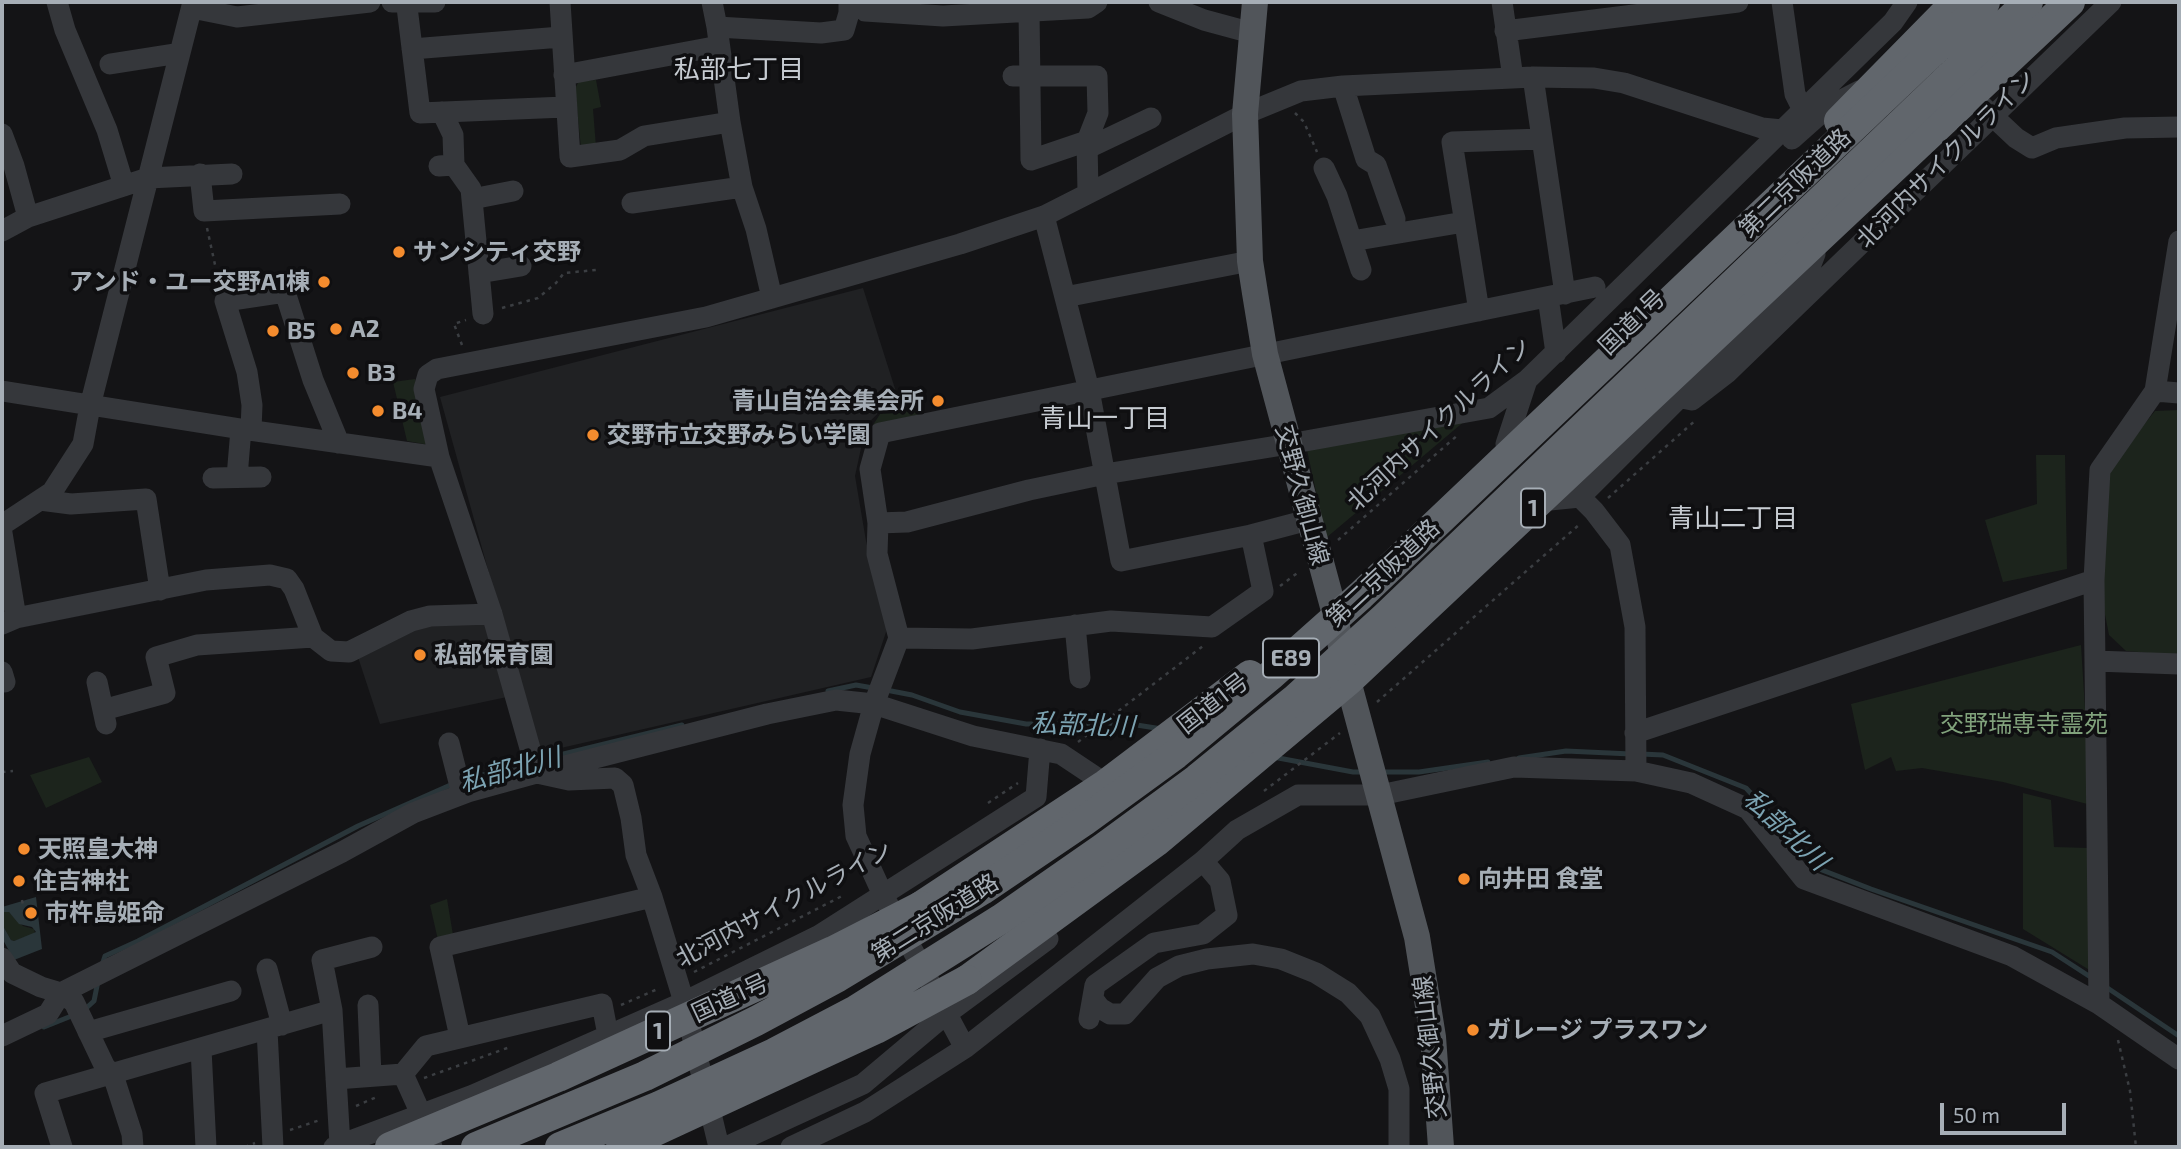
<!DOCTYPE html>
<html>
<head>
<meta charset="utf-8">
<style>
  body { margin:0 }
  #map { position:relative; width:2181px; height:1149px; overflow:hidden; background:#141416; font-family:"Exo 2",sans-serif }
  canvas { display:block }
  .frame { position:absolute; inset:0; border:4px solid #a6aeb6; pointer-events:none }
  .scale { position:absolute; left:1940px; top:1103px; width:126px; height:32px; box-sizing:border-box; border:4px solid #a6aeb6; border-top:0; padding-left:9px; font-size:21px; line-height:24px; white-space:nowrap; color:#a6aeb6; -webkit-text-stroke:5px #0f0f11; paint-order:stroke }
</style>
</head>
<body>
<div id="map">
<canvas width="2181" height="1149"></canvas>
<div class="frame"></div>
<div class="scale">50 m</div>
</div>
<script>
const ctx = document.querySelector('canvas').getContext('2d');
ctx.lineJoin = 'round';
function paint(path, color) {
  ctx.fillStyle = color;
  ctx.fill(path, 'evenodd');
}
function poly(rows) {
  const path = new Path2D();
  for (const r of rows) {
    path.moveTo(r[0], r[1]);
    for (let i = 2; i < r.length; i += 2) path.lineTo(r[i], r[i + 1]);
  }
  return path;
}
function stroke(path, color, width, dash) {
  ctx.strokeStyle = color;
  ctx.lineWidth = width;
  ctx.lineCap = dash ? 'butt' : 'round';
  ctx.setLineDash(dash || []);
  ctx.stroke(path);
}
function drawText(font, color, halo, rows, align = 'center') {
  ctx.font = font + ' "Exo 2","Noto Sans JP",sans-serif';
  ctx.lineWidth = 7;
  ctx.setLineDash([]);
  ctx.textBaseline = 'middle';
  ctx.strokeStyle = halo;
  ctx.fillStyle = color;
  for (const [text, x, y, turn = 0] of rows) {
    ctx.save();
    ctx.translate(x, y);
    ctx.rotate((+turn || 0) * Math.PI / 180);
    ctx.textAlign = isNaN(turn) ? turn : align;
    if (halo) ctx.strokeText(text, 0, 0);
    ctx.fillText(text, 0, 0);
    ctx.restore();
  }
}
paint(poly([
  [863,288,897,395,866,425,855,476,866,541,887,629,871,677,539,753,440,397],
  [486,618,507,697,380,724,357,654,408,626]
]), '#202123');
paint(poly([
  [596,80,601,107,593,109,596,147,581,148,575,89,579,81],
  [415,379,430,445,407,441,393,382],
  [917,391,922,414,873,425,882,411],
  [2179,410,2179,660,2162,654,2126,651,2109,635,2102,599,2108,469,2155,411],
  [1466,420,1326,538,1307,450],
  [2036,455,2065,455,2067,569,2003,582,1985,520,2037,504],
  [2081,645,2091,805,2003,782,1922,768,1896,771,1891,757,1865,770,1851,704],
  [89,757,102,782,46,808,30,775],
  [2023,793,2051,800,2054,847,2089,848,2091,971,2023,929],
  [447,899,453,935,438,940,430,905],
  [4,911,9,912,23,926,34,929,35,934,14,941,11,940,2,924,2,913]
]), '#1c241c');
paint(poly([
  [36,897,42,949,14,960,2,938,2,924,11,940,14,941,36,932,32,927,19,924,9,912,2,912,2,907]
]), '#2a363a');
stroke(poly([
  [886,690,912,695,960,712,1026,724,1124,723,1162,729],
  [828,691,856,685,873,688],
  [1641,754,1663,755,1746,788,1822,870,1871,889,2052,952,2092,978],
  [1273,757,1353,772,1363,772],
  [1519,758,1566,751,1631,754],
  [539,760,682,725],
  [1380,772,1419,772,1488,762],
  [464,780,529,763],
  [102,965,105,956,138,941,358,826,455,783],
  [2103,985,2179,1036],
  [83,1011,94,1001,98,981],
  [44,1027,74,1015]
]), '#2a363a', 5);
stroke(poly([
  [1295,113,1304,122,1317,152],
  [207,228,219,283],
  [502,308,538,298,556,283,564,273,596,270],
  [462,345,454,324,466,320],
  [1608,498,1697,419],
  [1338,540,1459,434],
  [1280,586,1300,571],
  [1377,702,1580,524],
  [1078,742,1203,646],
  [2,772,13,771],
  [1264,791,1340,733],
  [988,803,1018,783],
  [22,900,23,905],
  [694,972,844,895],
  [621,1005,660,988],
  [2118,1040,2130,1091,2136,1147],
  [424,1078,510,1047],
  [356,1106,379,1096],
  [290,1130,320,1120],
  [245,1147,255,1143]
]), '#3b3e42', 2.5, [3.5, 5]);
stroke(poly([
  [57,2,65,30,107,130,124,186],
  [392,2,435,2],
  [560,2,570,157,620,150,644,136,730,122],
  [712,2,717,27,821,33,844,30,849,13,849,2],
  [1159,2,1204,20,1252,33],
  [1502,2,1513,78],
  [1782,2,1795,94,1803,110],
  [407,7,420,113,565,107],
  [192,8,237,17,370,2],
  [865,11,943,16,1088,8,1097,2],
  [1029,11,1031,160,1087,141],
  [717,27,730,122,742,187,756,229,772,298],
  [1505,31,1738,2],
  [412,49,561,37],
  [110,64,180,53],
  [564,75,719,46],
  [1013,76,1097,76,1098,113,1087,141,1088,193],
  [1533,77,1565,294],
  [1343,86,1366,159,1376,165,1395,219],
  [1983,107,2016,138,2032,148,2056,138,2125,128,2179,127],
  [2,134,14,166,28,217,148,178,232,174],
  [1792,139,1828,107,1859,91],
  [1088,148,1151,118],
  [454,165,471,189,483,314],
  [439,166,454,165,453,135,442,112],
  [1324,168,1337,196,1361,270],
  [200,174,204,211,340,204],
  [472,199,513,191],
  [632,203,742,187],
  [2,231,28,217],
  [1352,241,1464,222],
  [479,273,521,266],
  [1065,297,1250,261],
  [1548,297,1556,353],
  [1479,311,1452,142,1542,139],
  [2,391,241,429,439,457,424,389,428,375,437,369,706,317,960,244,1044,216,1245,114,1301,91,1343,86,1533,77,1594,78,1624,83,1762,128,1782,130],
  [2155,391,2179,393],
  [1677,397,1692,400,1727,373,2111,2],
  [251,430,252,405,247,372,225,301,285,292,313,380,339,443],
  [1506,444,1527,380,1893,22,1907,2],
  [439,457,492,614,537,773,569,780,615,778,623,785,631,818,636,855,652,897,684,1002,719,1147],
  [237,477,241,429],
  [213,478,261,477],
  [1580,497,1594,511,1620,545,1635,627,1636,771],
  [40,500,71,504,146,499,160,590],
  [1540,501,1580,497,1810,267,1815,254],
  [878,523,907,522,1029,490,1105,474,1289,444,1489,408,1527,380],
  [2,525,52,492,83,444,90,406,193,2],
  [2,533,16,618],
  [1251,535,1308,520],
  [2094,580,2100,470,2155,391,2179,241],
  [2,624,16,618,206,580,270,575,287,579,294,589,313,637,331,651,349,652,411,621,430,616,492,614],
  [1075,625,1080,678],
  [899,638,972,639,1111,621,1212,627,1263,591,1251,535,1121,561,1089,390,1044,216],
  [2095,661,2179,664],
  [2,672,5,682],
  [97,682,106,724],
  [103,710,165,693,156,657,197,645,313,637],
  [1635,733,2094,580,2099,1004],
  [449,743,462,794],
  [1106,784,1061,754,973,736,874,704,899,638,877,554,878,523,870,469,880,433,1595,287],
  [2,958,12,973,41,987,61,993,74,1002,105,1067,113,1075,132,1134,133,1147],
  [267,969,282,1025],
  [1093,999,1100,1008,1110,1014,1125,1014,1157,978,1179,966,1207,959,1253,954,1281,959,1316,973,1348,993,1370,1016,1390,1059,1399,1089,1399,1147],
  [368,1005,371,1076],
  [332,1010,322,960,372,947],
  [1089,1019,1095,985,1154,943,1203,934,1227,915,1220,881,1203,861],
  [267,1030,273,1147],
  [88,1032,231,991],
  [2,1036,48,1014,61,993,342,852,413,813,468,792,537,773,767,714,836,700,874,704,860,754,853,805,856,836,883,895,965,1048],
  [460,1037,440,947,652,897],
  [201,1049,206,1147],
  [403,1074,421,1114,432,1147],
  [336,1079,403,1074,426,1046,602,1004,608,1035],
  [62,1147,45,1093,332,1010,340,1145],
  [334,1147,473,1095,684,1002,818,936,1036,797,1040,749],
  [726,1147,863,1084,945,1015,1048,939],
  [791,1147,865,1112,965,1048,1203,861,1237,830,1298,795,1380,795,1514,767,1636,771,1691,783,1748,809,1804,879,2012,956,2099,1004,2179,1059]
]), '#35373b', 21);
stroke(poly([
  [1255,2,1245,114,1250,261,1255,293,1265,354,1333,607,1348,681,1417,937,1433,1037,1441,1147]
]), '#51555a', 26);
stroke(poly([
  [1839,121,1956,2],
  [921,906,1106,784,1250,675],
  [967,980,1156,842,1348,681,2070,2]
]), '#61666c', 30);
stroke(poly([
  [390,1147,558,1077,833,951,921,906],
  [476,1147,645,1076,756,1021,838,977,982,890,1084,821,1176,754,1270,676,1361,595,1985,2],
  [560,1147,659,1106,774,1053,856,1010,1001,919,1103,848,1197,779,1294,700,1385,617,2028,2],
  [621,1147,876,1029,967,980]
]), '#61666c', 30);
for (const [x, y, r, color] of [
  [399,252,7,"#f48c2e"],
  [324,282,7,"#f48c2e"],
  [336,329,7,"#f48c2e"],
  [273,331,7,"#f48c2e"],
  [353,373,7,"#f48c2e"],
  [938,401,7,"#f48c2e"],
  [378,411,7,"#f48c2e"],
  [593,435,7,"#f48c2e"],
  [420,655,7,"#f48c2e"],
  [24,849,7,"#f48c2e"],
  [1464,879,7,"#f48c2e"],
  [19,881,7,"#f48c2e"],
  [31,913,7,"#f48c2e"],
  [1473,1030,7,"#f48c2e"]
]) {
  const dot = new Path2D();
  dot.arc(x, y, r, 0, 2 * Math.PI);
  ctx.fillStyle = color;
  ctx.fill(dot);
  stroke(dot, '#0f0f11', 2.5);
}
for (const [x, y, w] of [
  [1533,508,24],
  [1291,658,56],
  [658,1031,24]
]) {
  const box = new Path2D();
  box.roundRect(x - w / 2, y - 19.5, w, 39, 5);
  ctx.fillStyle = '#0f0f11';
  ctx.fill(box);
  stroke(box, '#a6aeb6', 2);
}
drawText('bold 23px', '#a6aeb6', null, [
  ["1",1533,508],
  ["E89",1291,658],
  ["1",658,1031]
]);
drawText('24px', '#a6aeb6', '#0f0f11', [
  ["北河内サイクルライン",1946,159,-45],
  ["第二京阪道路",1795,183,-44],
  ["国道1号",1632,322,-44],
  ["北河内サイクルライン",1439,424,-43],
  ["交野久御山線",1302,495,75],
  ["第二京阪道路",1383,573,-43],
  ["国道1号",1213,703,-38],
  ["北河内サイクルライン",784,904,-28],
  ["第二京阪道路",935,918,-32],
  ["国道1号",730,998,-25],
  ["交野久御山線",1430,1047,-96]
]);
drawText('bold 24px', '#a6aeb6', '#0f0f11', [
  ["サンシティ交野",413,252],
  ["アンド・ユー交野A1棟",310,282,"right"],
  ["A2",350,329],
  ["B5",287,331],
  ["B3",367,373],
  ["青山自治会集会所",924,401,"right"],
  ["B4",392,411],
  ["交野市立交野みらい学園",607,435],
  ["私部保育園",434,655],
  ["天照皇大神",38,849],
  ["向井田 食堂",1478,879],
  ["住吉神社",33,881],
  ["市杵島姫命",45,913],
  ["ガレージ プラスワン",1487,1030]
], 'left');
drawText('24px', '#81a27c', '#0f0f11', [
  ["交野瑞専寺霊苑",2024,724]
]);
drawText('26px', '#c7ccd2', '#0f0f11', [
  ["私部七丁目",739,69],
  ["青山一丁目",1105,418],
  ["青山二丁目",1733,518]
]);
drawText('italic 26px', '#7ca3b2', '#0f0f11', [
  ["私部北川",1083,725,2],
  ["私部北川",510,770,-15],
  ["私部北川",1786,830,43]
]);
</script>
</body>
</html>
